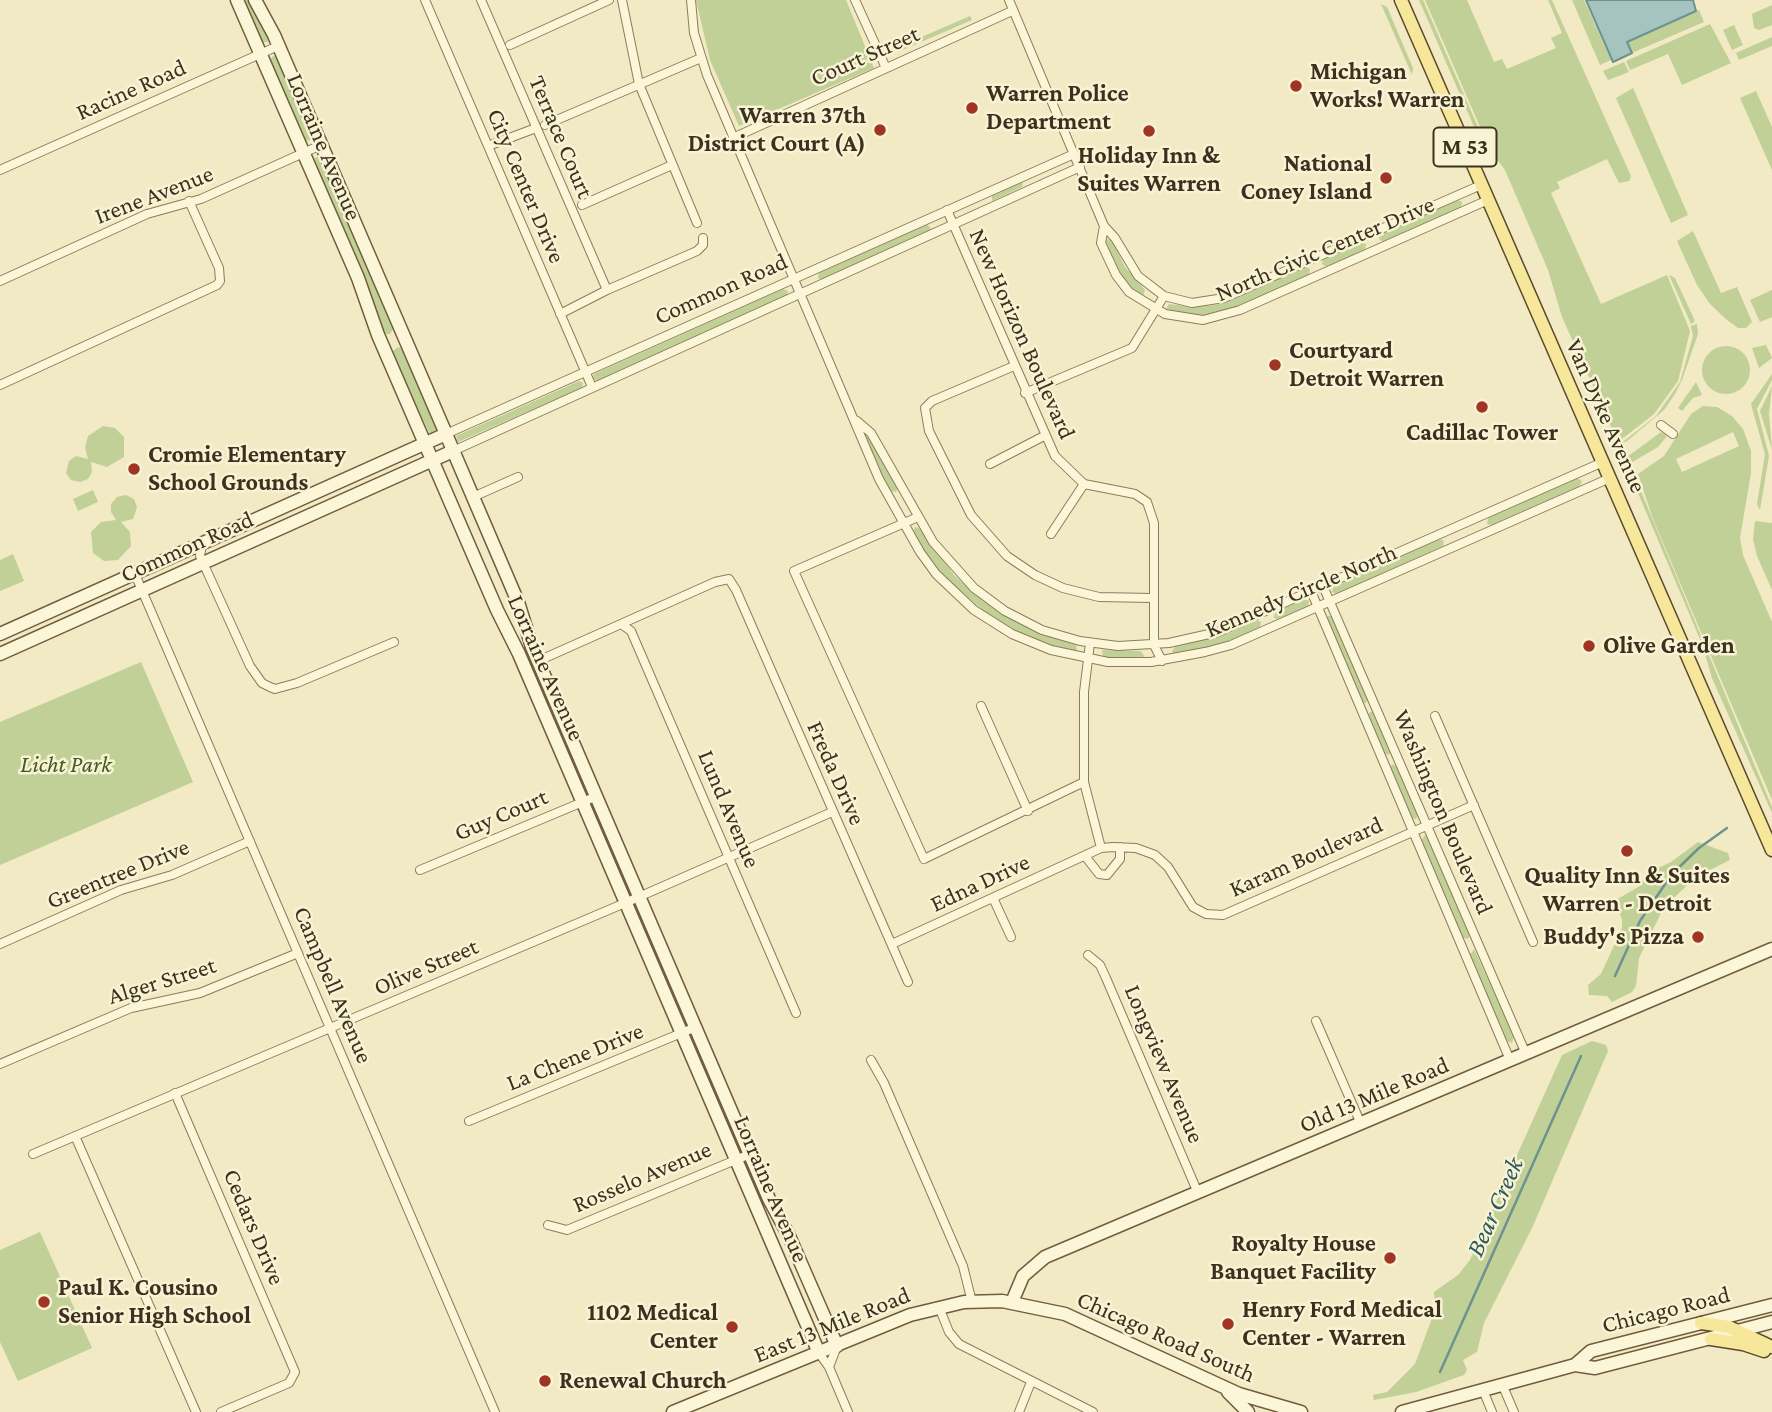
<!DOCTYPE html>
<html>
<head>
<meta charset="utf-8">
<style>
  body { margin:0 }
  canvas { display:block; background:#f1eac4 }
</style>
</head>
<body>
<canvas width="1772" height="1412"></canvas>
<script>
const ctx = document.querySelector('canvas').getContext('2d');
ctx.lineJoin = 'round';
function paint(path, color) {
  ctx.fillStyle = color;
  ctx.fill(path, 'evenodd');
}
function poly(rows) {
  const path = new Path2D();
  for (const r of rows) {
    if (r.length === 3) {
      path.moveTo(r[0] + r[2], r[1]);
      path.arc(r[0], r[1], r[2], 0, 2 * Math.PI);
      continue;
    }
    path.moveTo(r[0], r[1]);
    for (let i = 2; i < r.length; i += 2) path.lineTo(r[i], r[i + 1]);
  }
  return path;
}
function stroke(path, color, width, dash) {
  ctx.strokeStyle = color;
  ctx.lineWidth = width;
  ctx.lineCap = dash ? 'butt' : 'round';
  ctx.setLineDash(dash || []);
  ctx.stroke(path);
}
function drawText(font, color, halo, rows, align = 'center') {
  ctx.font = font + ' "Crimson Pro",serif';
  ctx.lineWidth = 5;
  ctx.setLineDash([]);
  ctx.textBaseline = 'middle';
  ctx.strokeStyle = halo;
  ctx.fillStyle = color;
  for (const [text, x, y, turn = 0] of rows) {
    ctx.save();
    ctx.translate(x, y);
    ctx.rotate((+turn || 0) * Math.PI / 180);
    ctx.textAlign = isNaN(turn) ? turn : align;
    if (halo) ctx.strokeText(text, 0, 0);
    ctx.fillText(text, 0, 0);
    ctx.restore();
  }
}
paint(poly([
  [242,0,251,0,269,36,268,42,262,42],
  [696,0,846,0,874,68,739,126,710,60],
  [1419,0,1423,0,1481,134,1478,136],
  [1425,0,1467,0,1494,62,1502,59,1507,69,1556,48,1551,38,1562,33,1548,0,1552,0,1631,176,1629,181,1619,183,1607,159,1557,182,1560,188,1551,193,1601,304,1667,275,1690,331,1678,381,1654,414,1618,442,1562,317,1548,270,1505,170,1490,150],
  [1572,0,1584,0,1611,60,1600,65],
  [1381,4,1387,7,1413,68,1412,75],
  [1772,5,1772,25,1759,30,1754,28,1752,14],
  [1699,10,1704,22,1632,53,1627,42],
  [970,16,972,20,898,52,896,48],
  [1710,24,1731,63,1682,85,1668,54,1630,70,1626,61],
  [1734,25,1743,45,1732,50,1723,30],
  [1772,37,1772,46,1739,60,1736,53],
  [273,56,278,57,311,140,304,141,269,61],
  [1624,62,1629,72,1608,80,1603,71],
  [1633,88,1688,215,1671,223,1616,98],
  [1756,91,1772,127,1772,170,1740,98],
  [317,157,321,157,394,328,390,334,383,334,313,159],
  [1020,182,1023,183,1022,187,992,201,992,195],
  [1458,200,1462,202,1461,208,1383,242,1379,239,1380,234],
  [927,224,932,230,822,280,818,278,819,273],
  [1693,231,1721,293,1737,287,1752,322,1746,328,1738,328,1727,320,1710,304,1697,285,1677,241],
  [1107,239,1112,241,1125,267,1145,290,1143,296,1135,293,1122,278,1105,243],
  [1362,242,1366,244,1365,250,1327,267,1322,264,1323,259],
  [1306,267,1310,269,1309,275,1233,308,1200,316,1166,309,1169,304,1195,307,1216,305],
  [1669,275,1675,278,1695,321,1691,324],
  [783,289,788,291,787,296,598,381,593,379,594,374],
  [1772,290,1772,317,1760,322,1750,300],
  [1697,324,1698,334,1682,380,1675,394,1664,410,1627,441,1619,445,1656,416,1680,382,1693,336,1691,326],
  [1766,345,1772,358,1759,368,1752,348],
  [1726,370,24],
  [398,347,404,349,439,430,436,432,430,434,395,363,392,352],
  [1772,374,1772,380,1757,409,1769,456,1760,510,1757,504,1765,454,1751,404],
  [579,381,583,383,582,388,458,442,456,436],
  [1696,382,1702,395,1693,398,1682,411,1678,408],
  [1772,386,1769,414,1772,450,1760,411],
  [1703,406,1717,407,1732,416,1743,429,1751,451,1751,473,1740,538,1743,555,1772,622,1772,800,1653,519,1638,474,1664,456,1691,414],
  [1733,432,1739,446,1682,472,1676,459],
  [103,426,115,428,124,437,124,457,107,467,91,462,92,472,88,479,80,482,71,480,66,473,69,461,76,456,88,459,85,448,88,436],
  [1661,432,1667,436,1658,447,1629,464,1627,457],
  [868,436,898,488,896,492,891,491,882,475,865,437],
  [1635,477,1772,807,1772,813,1712,678,1702,644,1635,486],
  [1577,478,1582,481,1580,486,1491,525,1487,524,1488,518],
  [93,490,98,502,78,511,73,499],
  [126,495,134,499,137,507,133,519,121,522,130,532,131,546,118,560,104,561,93,553,91,532,101,522,116,520,111,512,111,504,117,497],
  [1755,521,1772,523,1772,590,1757,556,1753,539],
  [915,527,919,528,955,576,982,600,1022,625,1076,645,1077,651,1049,645,1020,633,985,612,943,575,919,543,913,532],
  [1440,539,1444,541,1443,546,1336,594,1332,592,1333,586],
  [13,554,24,581,0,591,0,560],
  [1305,599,1309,601,1308,606,1278,619,1274,618,1275,612],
  [1328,616,1332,616,1368,699,1366,703,1362,703,1326,619],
  [1257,620,1261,622,1260,627,1234,639,1201,649,1174,654,1172,651,1175,647,1220,635],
  [1102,650,1141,651,1144,656,1142,658,1103,657],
  [141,662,193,782,0,865,0,722],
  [1370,712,1374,712,1391,752,1388,755,1383,753,1368,715],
  [1392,764,1397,766,1418,815,1416,819,1411,818,1390,768],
  [1425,835,1429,838,1470,935,1468,939,1463,938,1421,841],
  [1698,842,1728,853,1730,860,1696,877,1664,907,1639,958,1636,986,1632,992,1612,1002,1607,996,1589,995,1588,985,1601,974,1622,928,1622,919,1614,901,1640,886,1648,873,1671,862],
  [1474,949,1514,1036,1512,1043,1507,1041,1470,955],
  [1592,1041,1606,1045,1608,1051,1533,1226,1484,1323,1477,1352,1463,1360,1467,1370,1464,1375,1416,1392,1374,1400,1373,1395,1387,1392,1415,1364,1435,1310,1434,1292,1458,1275,1470,1260,1562,1055],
  [40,1232,92,1348,18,1381,0,1342,0,1250]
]), '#c1d097');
const water = poly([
  [1586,0,1693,0,1696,11,1627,42,1632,53,1613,62,1586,0]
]);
paint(water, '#a6c4bf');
stroke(water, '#6c938f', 2);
stroke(poly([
  [1615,976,1640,921,1672,874,1699,848,1727,828],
  [1440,1372,1581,1056]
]), '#6c938f', 2.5);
const street = poly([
  [425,0,592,387],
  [481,0,607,290],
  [622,0,639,84,697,223],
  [691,0,694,33,707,75,879,479,920,552,936,574,974,610,1012,634,1051,650,1108,662,1151,662,1205,652,1231,645,1610,478],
  [855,0,886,68],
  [1009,0,1104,226,1115,238,1138,276,1164,296,1192,303,1224,298,1481,185],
  [510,45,609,0],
  [545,125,701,58],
  [735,137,1012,11],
  [488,146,536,128],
  [0,170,278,46],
  [582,205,672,165],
  [947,210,1055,456,1084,484,1135,494,1147,502,1154,523,1154,645,1162,661],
  [1104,226,1101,243,1116,275,1129,292,1165,314,1203,320,1240,310,1488,200],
  [0,281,147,214,201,199,321,145],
  [560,314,607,290,697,251,703,245,703,238],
  [1014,366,932,401,925,408,929,431,971,515,1007,556,1035,575,1063,588,1099,597,1152,598],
  [0,385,217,285,220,281,219,268,189,201],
  [1025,393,1132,348,1164,296],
  [857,421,871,433,933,542,974,588,1005,611,1042,630,1080,641,1118,646,1169,643,1218,632,1603,462],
  [1661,425,1673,434],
  [446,434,1074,154],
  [453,451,1080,167],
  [990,464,1044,436],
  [473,497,518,477],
  [918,517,794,571,924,859,1084,782],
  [1051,534,1084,484],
  [202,544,200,556,250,666,262,683,270,687,275,689,297,683,394,642],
  [135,574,495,1412],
  [1323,586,1526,1054],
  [1311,591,1510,1060],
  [621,624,631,631,796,1013],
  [1090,643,1084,692,1084,782,1101,848],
  [538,661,715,582,729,579,736,590,908,982],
  [981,706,1028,811],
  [1435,716,1533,942],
  [1085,856,1099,874,1107,875,1120,859,1120,847],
  [420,870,597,796],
  [993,898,1011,937],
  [0,944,121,890,172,875,250,841],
  [892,944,1101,848,1113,847,1136,848,1155,855,1168,867,1193,907,1206,914,1223,915,1474,805],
  [1088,955,1100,965,1106,978,1198,1193],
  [1316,1021,1361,1124],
  [871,1060,884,1083,963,1266,972,1302],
  [0,1064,131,1008,200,993,298,953],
  [175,1093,295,1372,289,1383,221,1412],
  [469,1121,696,1027],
  [75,1136,196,1412],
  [33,1154,625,903,832,812],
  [548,1225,567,1230,750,1154],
  [939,1307,949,1332,959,1344,1093,1412],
  [819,1353,829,1367,848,1412],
  [829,1367,837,1346],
  [1502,1384,1514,1412],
  [1483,1390,1492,1412],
  [1019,1412,1031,1382]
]);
const secondary = poly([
  [237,0,358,278,378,335,423,439,497,610,519,654,819,1353],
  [255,0,274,35,446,434,518,602,532,647,769,1199,789,1236,837,1346],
  [0,634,446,434],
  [0,654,453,451],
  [1012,1302,1023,1276,1045,1257,1772,949],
  [1575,1365,1591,1351,1772,1305],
  [1228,1392,1248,1412],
  [673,1412,910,1315,964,1302,1002,1301,1065,1314,1239,1394,1301,1412],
  [1402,1412,1575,1365,1595,1368,1772,1322]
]);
const primary = poly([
  [1401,0,1772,850],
  [1701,1323,1729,1327,1772,1347],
  [1711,1339,1743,1344,1764,1351]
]);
stroke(street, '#8d7c59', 10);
stroke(secondary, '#6f5d3c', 15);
stroke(primary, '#5b492d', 15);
stroke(street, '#fbf6d8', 8);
stroke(secondary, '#fbf6d8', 12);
stroke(primary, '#f6e79a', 12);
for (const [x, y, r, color] of [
  [1296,86,7,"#a13524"],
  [972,108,7,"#a13524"],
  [880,130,7,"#a13524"],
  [1149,131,7,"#a13524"],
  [1386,178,7,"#a13524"],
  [1275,365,7,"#a13524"],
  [1482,407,7,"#a13524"],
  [134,469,7,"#a13524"],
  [1589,646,7,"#a13524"],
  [1627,851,7,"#a13524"],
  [1698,937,7,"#a13524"],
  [1390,1258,7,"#a13524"],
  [44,1302,7,"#a13524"],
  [1228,1324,7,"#a13524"],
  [732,1327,7,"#a13524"],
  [545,1381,7,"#a13524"]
]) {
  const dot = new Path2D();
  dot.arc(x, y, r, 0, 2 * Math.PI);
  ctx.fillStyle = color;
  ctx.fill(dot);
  stroke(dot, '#f8f3d4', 2.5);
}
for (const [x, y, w] of [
  [1465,147,63]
]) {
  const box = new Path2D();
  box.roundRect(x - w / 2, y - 19.5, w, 39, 5);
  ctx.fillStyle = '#f8f3d4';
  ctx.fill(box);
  stroke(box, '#3c311e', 2);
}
drawText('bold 23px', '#3c311e', null, [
  ["M 53",1465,147]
]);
drawText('24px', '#3c311e', '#f8f3d4', [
  ["Court Street",865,56,-24],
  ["Racine Road",131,90,-24],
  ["Terrace Court",561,137,67],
  ["Lorraine Avenue",324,147,67],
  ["City Center Drive",526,186,67],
  ["Irene Avenue",154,195,-21],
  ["North Civic Center Drive",1325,249,-23],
  ["Common Road",721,289,-24],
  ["New Horizon Boulevard",1022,334,66],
  ["Van Dyke Avenue",1606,416,66],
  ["Common Road",187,547,-24],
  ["Kennedy Circle North",1301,591,-23],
  ["Lorraine Avenue",546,668,66],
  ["Freda Drive",836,773,66],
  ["Lund Avenue",729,809,67],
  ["Washington Boulevard",1443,812,67],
  ["Guy Court",501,815,-23],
  ["Karam Boulevard",1306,857,-24],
  ["Greentree Drive",118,874,-22],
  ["Edna Drive",980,883,-25],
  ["Olive Street",426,967,-23],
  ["Alger Street",162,981,-17],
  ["Campbell Avenue",333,985,67],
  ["La Chene Drive",575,1057,-22],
  ["Longview Avenue",1164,1064,67],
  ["Old 13 Mile Road",1374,1095,-23],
  ["Rosselo Avenue",642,1177,-23],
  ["Lorraine Avenue",771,1189,67],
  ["Cedars Drive",254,1227,67],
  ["Chicago Road",1666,1310,-14],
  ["East 13 Mile Road",832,1325,-22],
  ["Chicago Road South",1166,1337,24]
]);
drawText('bold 24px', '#3c311e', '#f8f3d4', [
  ["Michigan",1310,72],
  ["Works! Warren",1310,100],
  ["Warren Police",986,94],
  ["Department",986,122],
  ["Warren 37th",866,116,"right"],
  ["District Court (A)",866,144,"right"],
  ["Holiday Inn &",1149,156,"center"],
  ["Suites Warren",1149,184,"center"],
  ["National",1372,164,"right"],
  ["Coney Island",1372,192,"right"],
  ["Courtyard",1289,351],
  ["Detroit Warren",1289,379],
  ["Cadillac Tower",1482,433,"center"],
  ["Cromie Elementary",148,455],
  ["School Grounds",148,483],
  ["Olive Garden",1603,646],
  ["Quality Inn & Suites",1627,876,"center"],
  ["Warren - Detroit",1627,904,"center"],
  ["Buddy's Pizza",1684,937,"right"],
  ["Royalty House",1376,1244,"right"],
  ["Banquet Facility",1376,1272,"right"],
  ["Paul K. Cousino",58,1288],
  ["Senior High School",58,1316],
  ["Henry Ford Medical",1242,1310],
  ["Center - Warren",1242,1338],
  ["1102 Medical",718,1313,"right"],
  ["Center",718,1341,"right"],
  ["Renewal Church",559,1381]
], 'left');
drawText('italic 24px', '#445a23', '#f8f3d4', [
  ["Licht Park",66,765]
]);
drawText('italic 26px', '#2c595d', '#f8f3d4', [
  ["Bear Creek",1495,1207,-66]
]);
</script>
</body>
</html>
